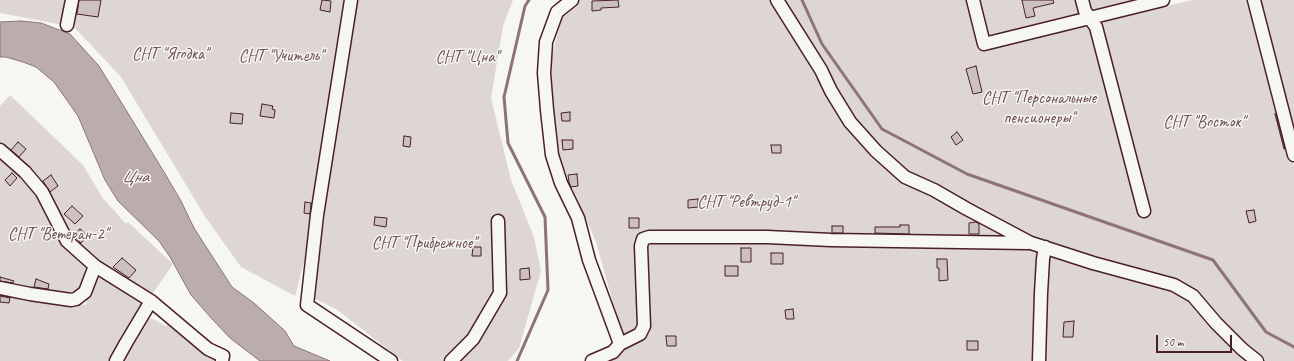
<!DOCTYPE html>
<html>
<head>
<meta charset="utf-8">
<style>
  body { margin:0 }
  #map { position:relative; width:1294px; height:361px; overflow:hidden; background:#f6f6f2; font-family:Caveat,sans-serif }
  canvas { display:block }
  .scale { position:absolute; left:1156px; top:335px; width:76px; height:18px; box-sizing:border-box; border:2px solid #4a1f2b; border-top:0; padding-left:5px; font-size:12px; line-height:14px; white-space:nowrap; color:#4a1f2b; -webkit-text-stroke:3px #f6f6f2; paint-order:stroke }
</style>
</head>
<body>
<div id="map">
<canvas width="1294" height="361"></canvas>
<div class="scale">50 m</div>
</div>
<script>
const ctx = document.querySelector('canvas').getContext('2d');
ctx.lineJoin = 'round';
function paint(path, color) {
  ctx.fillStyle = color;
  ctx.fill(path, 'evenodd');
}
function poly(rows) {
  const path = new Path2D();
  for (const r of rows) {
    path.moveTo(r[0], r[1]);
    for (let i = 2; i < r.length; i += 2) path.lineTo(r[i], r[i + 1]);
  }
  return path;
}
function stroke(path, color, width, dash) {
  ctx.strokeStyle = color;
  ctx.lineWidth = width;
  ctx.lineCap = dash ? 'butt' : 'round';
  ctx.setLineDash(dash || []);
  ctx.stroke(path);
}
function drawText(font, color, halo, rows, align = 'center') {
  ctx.font = font + ' Caveat,sans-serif';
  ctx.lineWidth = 3;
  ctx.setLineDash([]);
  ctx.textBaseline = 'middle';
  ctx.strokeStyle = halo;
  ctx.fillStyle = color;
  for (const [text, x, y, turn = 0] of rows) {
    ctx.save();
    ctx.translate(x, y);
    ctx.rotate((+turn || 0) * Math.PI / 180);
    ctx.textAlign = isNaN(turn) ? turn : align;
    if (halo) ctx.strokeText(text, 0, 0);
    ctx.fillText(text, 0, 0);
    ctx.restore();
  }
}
paint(poly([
  [0,0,346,0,305,258,295,296,241,267,204,215,121,77,74,27,0,13],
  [357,0,513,0,503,26,491,98,511,180,534,237,541,271,519,348,508,361,403,361,336,309,309,296],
  [567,0,1146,0,1086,20,1094,28,1142,214,1148,216,1099,22,1192,0,1251,0,1294,167,1294,361,590,361,623,339,596,242,557,152,550,107,550,62],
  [1258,0,1294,0,1294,144],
  [10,95,83,165,102,197,126,224,128,222,173,264,137,316,153,319,166,326,170,323,231,361,0,361,0,292,86,305,87,301,0,285,0,106]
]), '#ddd6d5');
const water = poly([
  [21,21,41,23,70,34,99,66,164,172,181,201,194,228,232,287,254,303,285,331,294,346,330,361,260,361,230,338,212,319,191,295,170,257,159,241,118,201,105,180,78,116,54,82,36,67,23,62,6,57,0,57,0,22,21,21]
]);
paint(water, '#bbadae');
stroke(water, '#8e747a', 1);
stroke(poly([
  [802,0,822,44,882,129,967,174,1213,260,1266,332,1294,347],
  [517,361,548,290,545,217,508,143,504,97,525,6,529,0]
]), '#8e747a', 3);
const building = poly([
  [79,0,101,0,98,17,77,14,79,0],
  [322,0,331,1,330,12,320,10,322,0],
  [618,0,619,7,601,8,601,10,592,11,592,1,618,0],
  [1022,0,1053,0,1054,3,1033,8,1035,16,1026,18,1022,0],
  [976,66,982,92,973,94,966,69,976,66],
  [262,104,273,106,272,109,275,110,274,118,260,116,262,104],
  [570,112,570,121,562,121,561,113,570,112],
  [231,113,243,114,242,124,230,123,231,113],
  [1275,114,1276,114,1285,149,1284,149,1275,114],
  [957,132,963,140,956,145,951,137,957,132],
  [404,136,411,137,410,147,403,146,404,136],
  [562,140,573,140,573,149,563,150,562,140],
  [18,142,26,149,19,157,11,150,18,142],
  [771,145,781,145,781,153,772,153,771,145],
  [12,173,17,178,10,186,5,180,12,173],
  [577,174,578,186,571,187,569,182,568,175,577,174],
  [51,175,58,186,50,192,43,181,51,175],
  [698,199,698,207,688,208,688,200,698,199],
  [305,202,311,203,310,214,304,213,305,202],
  [72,206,83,216,75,224,64,214,72,206],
  [1254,210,1256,221,1249,223,1246,211,1254,210],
  [375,217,387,218,386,227,374,225,375,217],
  [629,218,639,218,639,228,629,228,629,218],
  [976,222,979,224,979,234,969,234,969,223,976,222],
  [900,225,909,225,909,234,875,233,875,227,900,227,900,225],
  [832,226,843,226,843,233,832,233,832,226],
  [80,229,88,236,81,243,73,235,80,229],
  [473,247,481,247,481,256,472,256,473,247],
  [741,248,751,248,751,262,741,262,741,248],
  [771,253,783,253,783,264,771,264,771,253],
  [122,258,136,270,129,278,113,267,122,258],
  [937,259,947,259,948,280,939,281,939,268,937,268,937,259],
  [725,266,738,266,738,276,725,276,725,266],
  [529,268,530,279,520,280,520,269,529,268],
  [0,277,14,281,13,283,0,281,0,277],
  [36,279,49,284,48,289,34,287,36,279],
  [0,296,10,298,9,303,0,302,0,296],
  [793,309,794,319,786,319,785,310,793,309],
  [1074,321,1073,337,1063,337,1064,322,1074,321],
  [666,336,676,336,676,346,667,346,666,336],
  [967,341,978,341,978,350,967,350,967,341]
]);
paint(building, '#ccc1c0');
stroke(building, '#4a1f2b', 1);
const minor = poly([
  [351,0,317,215,307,305,391,361],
  [572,0,557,12,546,42,544,73,547,110,552,155,561,183,578,218,589,260,620,344],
  [777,0,821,70,831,91,850,122,876,151,905,177,934,190,967,209,1031,243,1093,263,1174,285,1193,296,1216,323,1242,349,1257,361],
  [973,0,984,44,1163,0],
  [1082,0,1085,11,1096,27,1144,211],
  [1254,0,1294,155],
  [67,25,72,0],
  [0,150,25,172,42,192,67,241,95,266],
  [0,288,30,294,71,300,76,299,85,292,95,266,151,301,208,349,223,356,222,361],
  [116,361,126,343,151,301],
  [451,361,473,339,500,293,498,221],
  [592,361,613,352,620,344,640,334,644,326,641,246,643,239,649,237,767,237,831,240,1028,243],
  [1039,361,1041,293,1043,259,1045,247]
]);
stroke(minor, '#4a1f2b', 15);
stroke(minor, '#f6f6f2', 12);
drawText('17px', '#6f4d56', '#f6f6f2', [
  ["СНТ \"Ягодка\"",170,55],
  ["СНТ \"Учитель\"",281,57],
  ["СНТ \"Цна\"",467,58],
  ["СНТ \"Персональные",1039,99],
  ["пенсионеры\"",1039,119],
  ["СНТ \"Восток\"",1204,123],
  ["СНТ \"Ревтруд-1\"",746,203],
  ["СНТ \"Ветеран-2\"",58,235],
  ["СНТ \"Прибрежное\"",424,244]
]);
drawText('italic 18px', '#6c4a52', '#f6f6f2', [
  ["Цна",135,177]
]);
</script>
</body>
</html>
